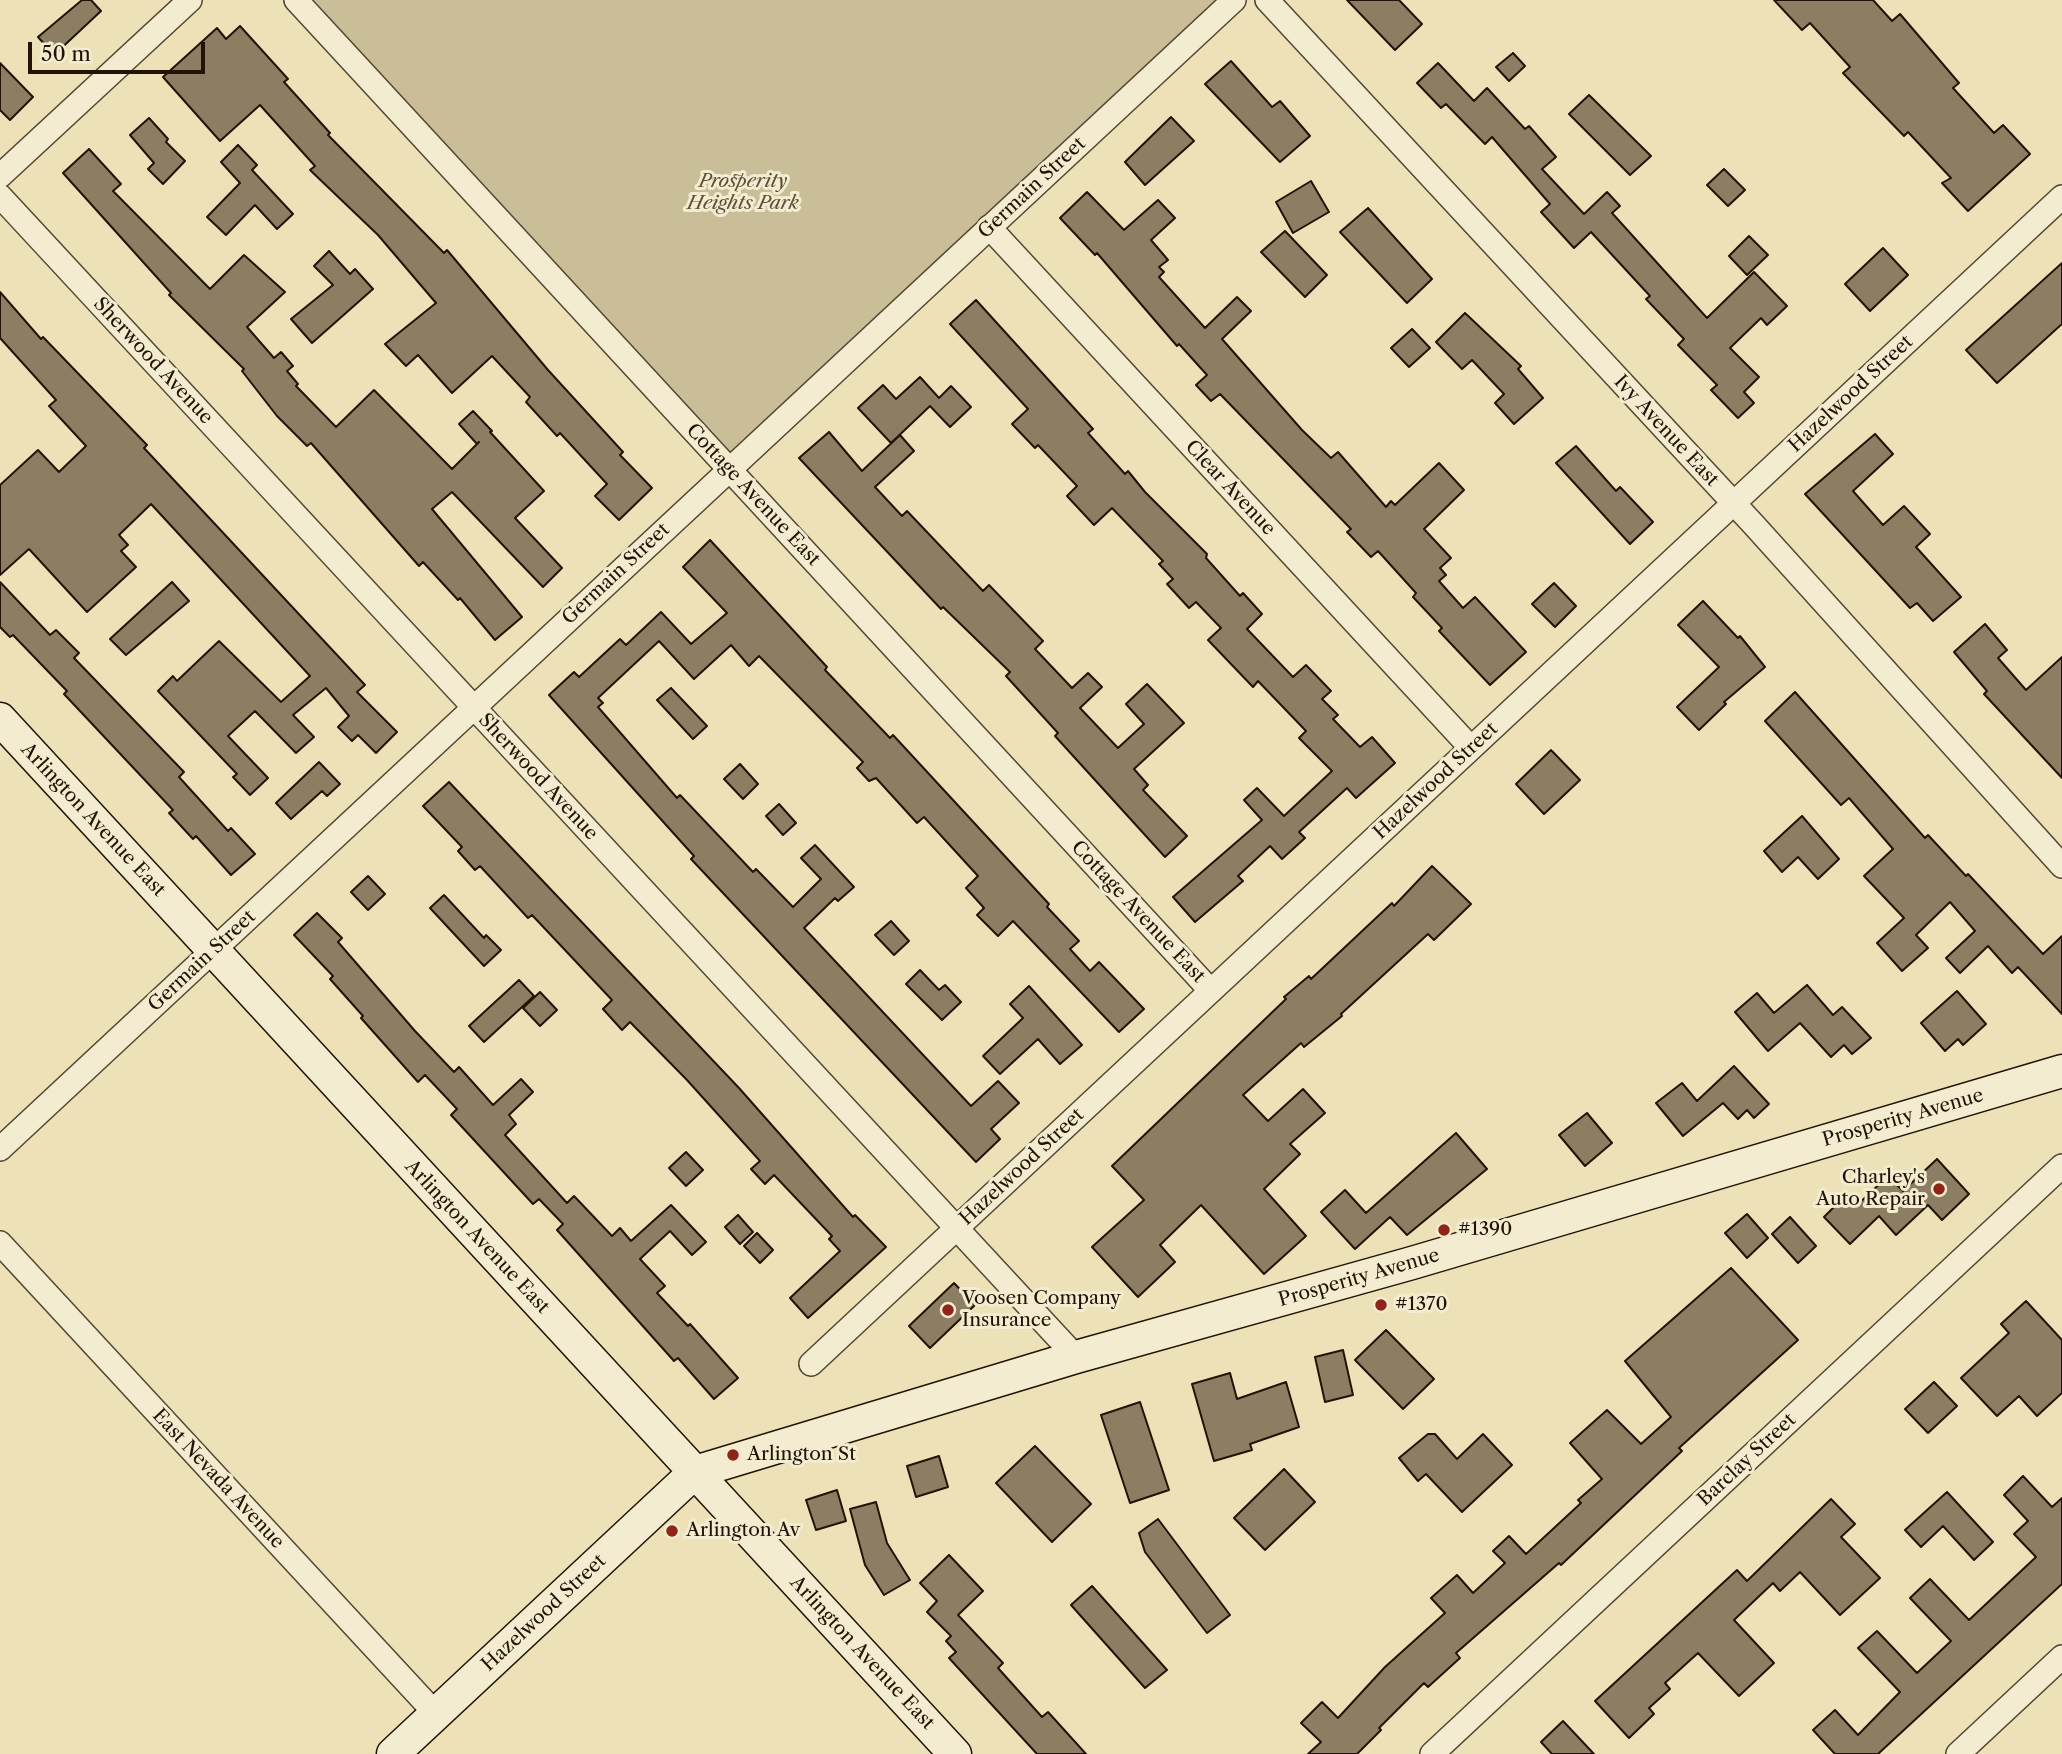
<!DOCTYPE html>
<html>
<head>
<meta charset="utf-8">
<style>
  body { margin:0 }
  #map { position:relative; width:2062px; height:1754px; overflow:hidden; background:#ede1b7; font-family:"Libre Caslon Text",serif }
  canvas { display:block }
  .scale { position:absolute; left:28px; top:42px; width:177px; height:32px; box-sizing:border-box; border:4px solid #221306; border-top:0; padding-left:9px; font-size:21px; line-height:24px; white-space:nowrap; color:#221306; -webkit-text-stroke:5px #f3ecd0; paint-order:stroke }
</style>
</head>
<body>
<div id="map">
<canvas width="2062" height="1754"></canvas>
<div class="scale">50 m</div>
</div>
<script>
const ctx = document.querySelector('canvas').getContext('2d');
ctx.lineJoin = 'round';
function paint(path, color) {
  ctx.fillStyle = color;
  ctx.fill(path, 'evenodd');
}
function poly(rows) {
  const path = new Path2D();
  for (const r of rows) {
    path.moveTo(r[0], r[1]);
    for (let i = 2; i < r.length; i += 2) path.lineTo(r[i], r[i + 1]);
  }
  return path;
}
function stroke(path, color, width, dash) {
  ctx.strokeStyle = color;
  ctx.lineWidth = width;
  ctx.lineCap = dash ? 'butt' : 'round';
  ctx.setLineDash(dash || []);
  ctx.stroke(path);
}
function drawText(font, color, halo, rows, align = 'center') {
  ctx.font = font + ' "Libre Caslon Text",serif';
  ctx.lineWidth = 6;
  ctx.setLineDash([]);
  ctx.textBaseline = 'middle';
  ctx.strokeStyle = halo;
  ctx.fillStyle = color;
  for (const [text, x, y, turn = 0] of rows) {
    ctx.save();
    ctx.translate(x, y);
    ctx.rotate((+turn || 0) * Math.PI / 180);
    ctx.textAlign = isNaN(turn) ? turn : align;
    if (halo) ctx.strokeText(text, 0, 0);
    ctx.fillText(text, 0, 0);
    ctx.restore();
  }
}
paint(poly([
  [314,0,1234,0,729,469]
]), '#cabe99');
const building = poly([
  [82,0,91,0,101,11,54,55,38,37,82,0],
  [1347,0,1399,0,1422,24,1395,50,1347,0],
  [1774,0,1873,0,1892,21,1900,14,1959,83,1953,88,1994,133,2003,125,2030,154,1968,211,1942,183,1951,178,1908,132,1904,136,1843,73,1850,67,1810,23,1802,30,1774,0],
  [240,26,288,79,284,82,330,133,328,135,444,253,447,250,548,370,623,452,620,455,652,488,619,520,595,496,607,484,560,433,557,436,526,402,530,397,492,356,452,393,418,355,406,366,385,344,436,303,378,235,310,170,315,166,260,105,220,141,163,77,217,28,226,39,240,26],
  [1513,53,1525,66,1509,81,1496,67,1513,53],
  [1231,61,1272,107,1280,101,1310,136,1280,162,1205,84,1231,61],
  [0,63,33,97,10,120,0,110,0,63],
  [1438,63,1474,101,1487,88,1525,129,1529,126,1556,157,1542,169,1584,214,1607,192,1620,206,1612,213,1707,318,1754,272,1787,306,1767,325,1761,318,1730,348,1759,377,1744,392,1754,403,1738,418,1711,390,1717,385,1678,345,1684,339,1646,299,1650,296,1591,232,1574,248,1541,212,1550,204,1492,137,1485,144,1446,104,1441,108,1417,83,1438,63],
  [1589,95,1651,156,1630,175,1569,114,1589,95],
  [1171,117,1194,141,1145,185,1125,162,1171,117],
  [149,118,168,139,166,142,185,161,163,184,148,169,154,163,130,135,149,118],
  [238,145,257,165,252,170,293,214,277,229,255,205,226,235,207,217,240,183,221,162,238,145],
  [89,149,121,184,113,191,210,289,244,255,285,292,247,327,274,358,281,352,293,366,287,371,298,384,296,386,336,427,374,390,452,469,479,442,477,444,459,424,473,411,492,431,490,432,544,491,515,518,562,568,543,587,452,492,432,509,522,617,495,640,460,598,458,600,423,562,419,566,311,443,307,446,277,416,242,371,244,369,169,295,171,293,63,173,89,149],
  [1724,169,1745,190,1728,206,1707,185,1724,169],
  [1311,181,1329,212,1293,233,1276,202,1311,181],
  [1087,192,1124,230,1158,200,1175,218,1151,240,1168,260,1159,267,1164,272,1159,277,1205,328,1237,297,1251,311,1222,339,1302,430,1331,458,1338,452,1386,507,1391,501,1395,505,1439,463,1464,490,1424,529,1451,558,1440,568,1446,575,1439,581,1463,608,1475,597,1526,652,1490,685,1439,631,1442,628,1413,597,1416,593,1378,551,1371,557,1347,532,1351,529,1220,394,1211,401,1196,385,1207,375,1179,344,1177,346,1097,253,1095,255,1060,218,1087,192],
  [1368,208,1432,279,1407,303,1340,232,1368,208],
  [1285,231,1327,275,1305,297,1261,252,1285,231],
  [1749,236,1768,255,1747,275,1729,256,1749,236],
  [1883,248,1908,275,1870,311,1845,284,1883,248],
  [329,251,350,274,355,269,373,289,312,343,291,319,333,285,314,266,329,251],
  [2062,263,2062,324,1997,383,1966,350,2062,263],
  [0,292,41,339,43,337,147,445,144,448,365,685,357,692,397,732,376,753,358,735,352,741,338,727,349,716,326,688,293,715,314,737,296,753,255,711,228,736,268,778,250,795,233,777,237,774,158,691,173,676,177,681,219,641,281,702,310,676,151,504,119,535,128,545,121,551,136,567,87,612,29,549,0,575,0,485,38,450,59,472,86,446,49,406,56,400,0,338,0,292],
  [976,300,1093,429,1088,433,1125,474,1128,471,1145,492,1207,554,1206,558,1240,596,1243,593,1262,614,1247,629,1293,677,1306,665,1331,691,1322,699,1338,715,1333,719,1360,747,1372,737,1395,763,1356,798,1347,788,1299,832,1305,838,1282,859,1270,846,1238,876,1243,881,1195,922,1173,897,1262,820,1244,800,1257,788,1284,816,1332,771,1299,738,1306,731,1258,681,1253,687,1208,640,1221,628,1196,602,1189,608,1167,584,1173,579,1159,564,1163,561,1112,508,1094,525,1067,496,1077,486,1038,445,1035,448,1012,424,1028,409,950,324,976,300],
  [1465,313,1521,366,1518,369,1543,398,1514,424,1495,403,1504,394,1472,360,1462,369,1436,342,1465,313],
  [1412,329,1430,348,1409,367,1391,348,1412,329],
  [920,377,939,398,951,386,971,407,950,427,930,406,891,443,858,408,883,385,896,399,920,377],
  [829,432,862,471,900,435,914,451,875,487,902,516,907,511,983,591,989,585,1043,641,1035,649,1072,688,1088,673,1102,687,1080,708,1118,748,1144,724,1126,704,1147,684,1184,723,1134,769,1148,785,1143,790,1187,836,1165,857,1055,736,1058,733,1006,676,1010,672,943,607,941,609,799,458,829,432],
  [1875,434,1893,454,1853,491,1883,525,1904,506,1930,534,1916,547,1961,597,1933,621,1917,603,1910,608,1805,494,1875,434],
  [1576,446,1616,491,1620,487,1653,522,1630,544,1556,463,1576,446],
  [710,540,827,667,825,670,890,738,893,735,1049,904,1047,907,1079,941,1070,949,1090,971,1099,962,1144,1009,1119,1032,1013,921,998,936,977,915,984,908,966,888,978,876,924,817,917,823,876,778,869,781,857,768,863,762,759,656,749,666,731,645,694,679,659,641,598,698,603,703,598,707,677,798,680,795,753,872,756,869,793,907,821,879,801,858,815,845,854,887,838,901,835,898,804,928,971,1106,998,1081,1019,1103,991,1129,1000,1139,976,1162,691,859,694,856,549,695,574,672,579,677,620,639,626,645,661,612,691,644,727,613,683,567,710,540],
  [0,582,50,635,56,630,79,653,74,658,184,772,179,777,228,831,231,828,255,854,231,875,196,836,193,839,169,813,173,810,64,694,67,691,13,635,10,637,0,627,0,582],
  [172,582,189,601,126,655,110,639,172,582],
  [1554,583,1576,606,1555,627,1532,604,1554,583],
  [1703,601,1738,638,1740,636,1765,667,1724,702,1726,704,1699,730,1677,707,1719,667,1678,625,1703,601],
  [1985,624,2007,650,1998,658,2026,690,2062,657,2062,778,1984,694,1987,691,1954,652,1985,624],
  [671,688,707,726,693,739,657,700,671,688],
  [1795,692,1925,838,1928,835,1966,876,1968,874,2043,954,2062,936,2062,1014,2018,967,2012,973,1988,946,1960,973,1946,958,1975,931,1950,902,1916,935,1928,948,1902,971,1877,943,1904,918,1864,876,1893,849,1849,798,1841,805,1765,721,1795,692],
  [1551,750,1580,780,1544,814,1516,784,1551,750],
  [319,762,340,784,327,796,322,791,291,819,276,803,319,762],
  [740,764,758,784,743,799,724,779,740,764],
  [449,782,739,1088,853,1217,855,1215,886,1247,808,1318,790,1298,840,1251,829,1239,832,1236,774,1175,765,1184,751,1169,760,1161,687,1080,630,1022,622,1030,603,1009,612,1000,532,915,528,918,480,866,475,870,458,851,462,847,423,806,449,782],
  [779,804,796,823,783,835,766,816,779,804],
  [1802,816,1839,859,1818,879,1798,857,1782,872,1764,851,1802,816],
  [1432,866,1471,904,1434,940,1428,934,1341,1014,1342,1016,1304,1047,1301,1043,1243,1095,1268,1121,1303,1089,1325,1113,1290,1144,1300,1154,1264,1189,1306,1236,1264,1274,1201,1205,1160,1245,1175,1262,1138,1297,1092,1247,1144,1200,1112,1166,1286,999,1284,997,1309,976,1311,979,1392,903,1394,906,1432,866],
  [368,876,385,894,368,910,351,892,368,876],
  [444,895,484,938,486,935,501,950,484,966,430,908,444,895],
  [317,913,342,938,338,942,415,1031,454,1072,459,1067,493,1105,521,1079,533,1092,509,1115,516,1124,505,1135,567,1203,574,1196,612,1236,620,1228,631,1241,671,1205,706,1242,692,1255,670,1231,640,1259,665,1286,657,1293,688,1326,690,1324,738,1378,714,1399,678,1358,674,1361,557,1230,563,1224,539,1199,533,1204,451,1115,457,1109,425,1075,418,1082,361,1018,363,1016,330,979,333,976,294,935,317,913],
  [891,921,909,941,894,955,875,935,891,921],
  [920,970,939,990,945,985,961,1002,942,1020,906,984,920,970],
  [519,980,534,996,484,1042,469,1026,519,980],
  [1807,985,1833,1015,1842,1007,1871,1038,1852,1054,1844,1045,1831,1057,1800,1023,1768,1051,1735,1012,1757,993,1774,1013,1807,985],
  [1029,986,1082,1045,1060,1064,1038,1039,1000,1074,983,1056,1023,1018,1010,1004,1029,986],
  [1957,991,1986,1024,1963,1045,1958,1039,1945,1051,1921,1023,1957,991],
  [540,992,557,1010,540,1026,523,1008,540,992],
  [1734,1066,1769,1104,1754,1118,1747,1110,1738,1119,1723,1103,1683,1136,1656,1103,1682,1083,1697,1101,1734,1066],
  [1587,1113,1612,1143,1585,1166,1559,1135,1587,1113],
  [1456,1133,1487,1169,1407,1235,1390,1217,1355,1249,1321,1212,1345,1190,1366,1213,1456,1133],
  [686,1152,703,1170,686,1186,669,1168,686,1152],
  [1937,1159,1969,1194,1942,1220,1928,1205,1896,1235,1879,1216,1850,1244,1824,1217,1845,1196,1855,1207,1888,1176,1903,1191,1937,1159],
  [1747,1214,1768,1238,1747,1258,1725,1233,1747,1214],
  [738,1215,753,1232,740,1244,725,1227,738,1215],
  [1790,1217,1816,1246,1798,1263,1772,1234,1790,1217],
  [757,1233,773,1250,760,1263,744,1246,757,1233],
  [1731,1268,1798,1340,1679,1448,1682,1451,1561,1565,1559,1563,1456,1653,1460,1658,1428,1687,1424,1683,1379,1728,1381,1730,1357,1754,1308,1754,1321,1742,1301,1723,1322,1702,1338,1718,1385,1667,1445,1613,1431,1598,1457,1575,1473,1593,1505,1563,1493,1551,1509,1536,1526,1554,1581,1503,1578,1500,1602,1479,1570,1443,1607,1410,1641,1444,1671,1417,1625,1361,1731,1268],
  [954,1283,975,1305,930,1348,909,1326,954,1283],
  [2026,1301,2062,1340,2062,1393,2037,1416,2019,1396,1997,1416,1961,1378,2009,1333,2001,1324,2026,1301],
  [1386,1330,1434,1379,1403,1409,1355,1360,1386,1330],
  [1343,1350,1353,1395,1325,1402,1315,1357,1343,1350],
  [1230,1373,1237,1399,1286,1382,1299,1427,1250,1444,1252,1450,1214,1461,1192,1384,1230,1373],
  [1934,1382,1957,1406,1928,1433,1905,1409,1934,1382],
  [1140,1402,1169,1490,1130,1503,1101,1415,1140,1402],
  [1428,1434,1435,1434,1457,1459,1483,1434,1512,1465,1462,1512,1426,1474,1418,1481,1399,1458,1428,1434],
  [1035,1446,1091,1504,1052,1542,996,1483,1035,1446],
  [939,1456,948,1487,916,1497,907,1466,939,1456],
  [1284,1469,1315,1502,1265,1550,1234,1518,1284,1469],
  [2023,1476,2052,1507,2062,1498,2062,1584,1878,1754,1835,1754,1813,1730,1835,1710,1858,1735,1900,1692,1858,1648,1877,1631,1917,1673,1951,1641,1910,1598,1930,1579,1969,1620,2036,1557,2014,1534,2028,1521,2004,1495,2023,1476],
  [837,1490,846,1521,816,1530,806,1500,837,1490],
  [1947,1492,1993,1542,1974,1560,1943,1526,1921,1547,1905,1530,1947,1492],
  [1831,1499,1855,1524,1841,1537,1880,1578,1840,1615,1800,1572,1780,1591,1773,1583,1734,1620,1774,1663,1739,1696,1698,1653,1665,1683,1670,1689,1649,1708,1654,1714,1629,1738,1595,1701,1737,1570,1747,1581,1831,1499],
  [876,1502,887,1543,910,1580,884,1595,865,1565,850,1509,876,1502],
  [1158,1519,1230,1615,1207,1633,1145,1552,1139,1533,1158,1519],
  [949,1555,983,1591,958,1615,1003,1663,998,1668,1042,1717,1048,1712,1086,1754,1037,1754,949,1658,956,1652,946,1641,951,1636,927,1612,937,1601,920,1583,949,1555],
  [1092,1586,1167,1670,1145,1688,1071,1605,1092,1586],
  [1563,1721,1594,1754,1552,1754,1541,1742,1563,1721]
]);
paint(building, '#8c7e62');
stroke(building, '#221306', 2);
const street = poly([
  [296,0,1211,991],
  [1267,0,1754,525,2062,866],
  [0,176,190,0],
  [0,196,1076,1357],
  [989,227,1471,748],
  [0,1149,1234,0],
  [0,1243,436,1714],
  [811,1364,2062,197],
  [1432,1754,2062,1166],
  [1958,1754,2062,1657]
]);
const secondary = poly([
  [0,719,955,1754],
  [393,1754,695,1472,1076,1357,1412,1263,2062,1071]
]);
stroke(street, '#554632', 26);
stroke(secondary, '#221306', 35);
stroke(street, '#f3ecd0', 23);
stroke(secondary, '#f3ecd0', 32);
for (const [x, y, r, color] of [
  [1939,1189,7,"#8f2418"],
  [1444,1230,7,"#8f2418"],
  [1381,1305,7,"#8f2418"],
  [948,1310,7,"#8f2418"],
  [733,1455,7,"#8f2418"],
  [672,1531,7,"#8f2418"]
]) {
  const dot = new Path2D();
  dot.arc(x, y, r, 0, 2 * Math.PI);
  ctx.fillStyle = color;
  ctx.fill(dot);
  stroke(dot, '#f3ecd0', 2.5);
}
drawText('italic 19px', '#5d4f39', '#f3ecd0', [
  ["Prosperity",743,182],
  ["Heights Park",743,204]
]);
drawText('19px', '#221306', '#f3ecd0', [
  ["Germain Street",1032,188,-43],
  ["Sherwood Avenue",153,361,47],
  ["Hazelwood Street",1851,394,-43],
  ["Ivy Avenue East",1666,431,47],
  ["Clear Avenue",1230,488,47],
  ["Cottage Avenue East",753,495,47],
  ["Germain Street",616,574,-43],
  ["Sherwood Avenue",538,777,47],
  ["Hazelwood Street",1436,781,-43],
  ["Arlington Avenue East",93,820,47],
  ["Cottage Avenue East",1138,912,47],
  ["Germain Street",202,961,-43],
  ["Prosperity Avenue",1903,1118,-16],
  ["Hazelwood Street",1022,1167,-43],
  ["Arlington Avenue East",477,1237,47],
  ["Prosperity Avenue",1359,1278,-16],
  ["Barclay Street",1747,1460,-43],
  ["East Nevada Avenue",218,1479,47],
  ["Hazelwood Street",544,1613,-43],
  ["Arlington Avenue East",862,1653,47]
]);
drawText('19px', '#221306', '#f3ecd0', [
  ["Charley's",1925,1178,"right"],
  ["Auto Repair",1925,1200,"right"],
  ["#1390",1458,1230],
  ["Voosen Company",962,1299],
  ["Insurance",962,1321],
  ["#1370",1395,1305],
  ["Arlington St",747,1455],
  ["Arlington Av",686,1531]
], 'left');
</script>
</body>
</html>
